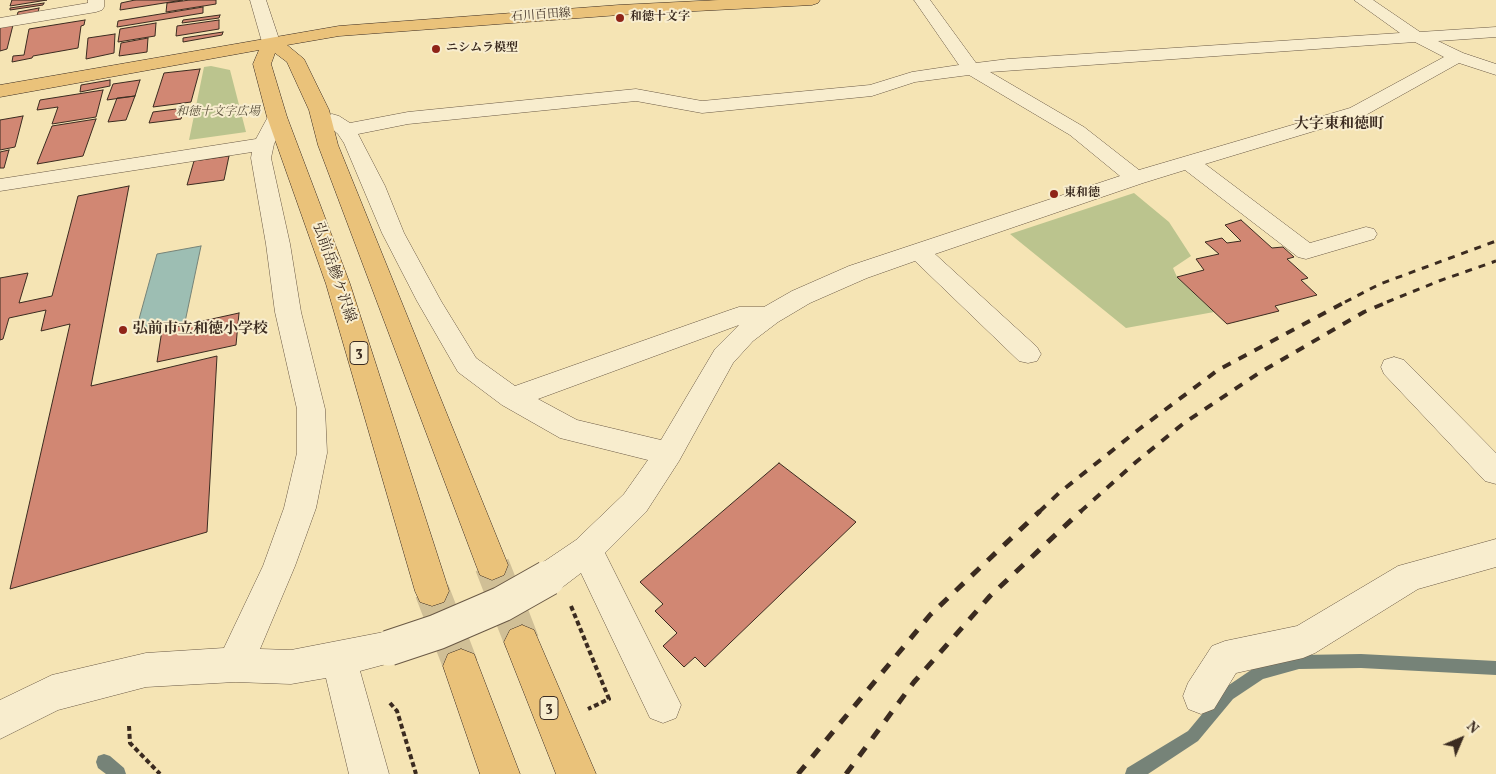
<!DOCTYPE html>
<html>
<head>
<meta charset="utf-8">
<style>
  body { margin:0 }
  #map { position:relative; width:1496px; height:774px; overflow:hidden; background:#f5e4b4; font-family:Vollkorn,serif }
  canvas { display:block }
  .north { position:absolute; left:1436px; top:714px; width:50px; height:50px; -webkit-text-stroke:4px #f8edce; paint-order:stroke; rotate:45deg; font-size:14px; font-weight:700; line-height:20px; text-align:center; color:#3b2b20 }
  .north::after { content:''; display:block; margin:auto; width:18px; height:22px; background:#3b2b20; clip-path:polygon(50% 0,100% 100%,50% 72%,0 100%) }
</style>
</head>
<body>
<div id="map">
<canvas width="1496" height="774"></canvas>
<div class="north">N</div>
</div>
<script>
const ctx = document.querySelector('canvas').getContext('2d');
ctx.lineJoin = 'round';
function paint(path, color) {
  ctx.fillStyle = color;
  ctx.fill(path, 'evenodd');
}
function poly(rows) {
  const path = new Path2D();
  for (const r of rows) {
    path.moveTo(r[0], r[1]);
    for (let i = 2; i < r.length; i += 2) path.lineTo(r[i], r[i + 1]);
  }
  return path;
}
function stroke(path, color, width, dash) {
  ctx.strokeStyle = color;
  ctx.lineWidth = width;
  ctx.lineCap = dash ? 'butt' : 'round';
  ctx.setLineDash(dash || []);
  ctx.stroke(path);
}
function drawText(font, color, halo, rows, align = 'center') {
  ctx.font = font + ' Vollkorn,"Noto Serif JP",serif';
  ctx.lineWidth = 4;
  ctx.setLineDash([]);
  ctx.textBaseline = 'middle';
  ctx.strokeStyle = halo;
  ctx.fillStyle = color;
  for (const [text, x, y, turn = 0] of rows) {
    ctx.save();
    ctx.translate(x, y);
    ctx.rotate((+turn || 0) * Math.PI / 180);
    ctx.textAlign = isNaN(turn) ? turn : align;
    if (halo) ctx.strokeText(text, 0, 0);
    ctx.fillText(text, 0, 0);
    ctx.restore();
  }
}
paint(poly([
  [211,66,230,70,246,132,189,140,204,67],
  [1134,193,1169,222,1191,256,1173,268,1177,277,1214,312,1126,328,1010,234]
]), '#bbc48e');
const water = poly([
  [201,246,185,322,136,330,157,254,201,246]
]);
paint(water, '#9dbeb3');
stroke(water, '#768378', 1);
paint(poly([
  [1361,654,1496,661,1496,675,1361,668,1299,669,1263,679,1233,699,1198,741,1148,774,1125,774,1127,768,1188,731,1223,689,1254,668,1299,655,1361,654],
  [104,754,110,756,124,768,126,774,106,774,98,768,96,762,98,756,104,754]
]), '#768378');
const building = poly([
  [12,0,47,0,10,6,12,0],
  [135,0,183,0,120,10,121,3,135,0],
  [190,0,216,0,216,4,166,12,167,3,190,0],
  [44,3,43,5,10,10,10,8,44,3],
  [203,7,203,13,117,27,118,21,203,7],
  [39,8,38,12,17,16,18,12,39,8],
  [220,15,219,18,182,23,183,20,220,15],
  [85,20,84,25,81,26,78,48,33,56,32,58,12,62,13,56,24,55,29,29,85,20],
  [219,20,219,29,176,36,177,26,219,20],
  [156,23,155,36,118,42,120,29,156,23],
  [13,25,7,49,0,51,0,27,13,25],
  [223,32,222,35,183,42,183,38,223,32],
  [115,34,114,53,86,59,88,38,115,34],
  [148,38,147,52,119,56,121,43,148,38],
  [200,69,191,102,153,107,164,73,200,69],
  [110,80,110,86,80,92,81,85,110,80],
  [140,80,135,96,107,100,113,84,140,80],
  [103,90,96,117,52,124,58,107,37,110,40,100,103,90],
  [135,96,126,120,108,122,117,98,135,96],
  [184,108,181,119,149,123,153,112,184,108],
  [23,116,15,147,0,150,0,120,23,116],
  [96,119,83,156,37,164,52,126,96,119],
  [9,150,4,168,0,168,0,152,9,150],
  [229,156,224,180,187,185,194,161,229,156],
  [129,186,91,386,217,356,207,532,10,589,70,324,41,331,46,310,9,318,3,339,0,340,0,278,28,273,19,303,52,296,78,196,129,186],
  [1241,220,1272,248,1283,247,1294,257,1287,259,1308,278,1301,280,1317,295,1275,306,1279,311,1227,324,1177,277,1204,270,1196,259,1219,254,1205,242,1222,238,1227,243,1241,241,1225,225,1241,220],
  [239,313,236,345,157,362,162,330,239,313],
  [779,463,856,522,705,667,695,657,684,667,663,646,677,633,655,611,663,604,640,582,779,463]
]);
paint(building, '#d18773');
stroke(building, '#3b2b20', 1);
stroke(poly([
  [492,565,522,642],
  [432,591,461,666]
]), '#d0bf96', 35, [35, 18]);
const minor = poly([
  [88,0,104,0,104,7,102,10,96,12,0,28,0,18,88,3,88,0],
  [250,0,266,0,280,42,277,46,271,47,265,46,262,42,250,0],
  [914,0,930,0,976,63,1008,59,1400,33,1354,0,1373,0,1420,32,1496,27,1496,37,1438,41,1463,53,1496,64,1496,75,1459,63,1364,116,1205,164,1310,243,1366,227,1374,229,1377,234,1374,239,1306,259,1298,257,1185,170,1143,183,935,254,1037,347,1041,354,1037,361,1028,363,1019,361,915,261,867,278,810,303,778,322,753,341,733,363,679,461,646,512,605,553,681,705,676,718,663,723,650,718,581,573,560,589,548,593,536,589,531,578,536,567,576,540,624,494,648,460,560,438,502,405,458,372,417,301,382,233,344,143,338,134,322,120,325,116,332,114,339,116,350,123,408,112,636,89,702,101,870,85,912,72,959,65,914,0],
  [1415,42,1444,57,1350,108,1139,170,1084,127,990,72,1415,42],
  [969,75,1070,135,1120,176,849,266,792,291,764,307,739,307,730,310,515,386,476,358,441,301,404,233,385,186,358,134,408,124,636,101,702,113,872,96,915,82,969,75],
  [739,325,715,349,661,440,577,420,538,399,739,325],
  [277,111,284,113,287,117,274,144,271,158,290,244,301,312,325,409,327,453,316,508,295,566,260,649,291,650,389,631,401,636,407,648,401,660,360,671,389,774,349,774,326,678,291,684,235,682,146,687,58,710,0,739,0,700,52,675,146,653,224,648,263,566,284,508,297,453,297,409,275,312,266,244,251,158,252,152,0,191,0,179,256,139,270,113,277,111],
  [1394,357,1404,360,1496,453,1496,484,1485,481,1384,374,1381,367,1384,360,1394,357],
  [1496,539,1496,567,1418,589,1315,653,1303,658,1236,673,1214,709,1201,714,1188,709,1183,696,1188,683,1212,646,1225,641,1297,626,1398,566,1496,539]
]);
const major = poly([
  [719,0,820,0,818,3,812,5,619,15,339,36,287,45,304,59,329,110,338,145,508,565,504,575,492,580,480,575,476,565,318,145,309,110,287,62,275,53,271,64,287,117,350,284,449,591,444,602,432,606,420,602,415,591,326,284,267,117,253,64,259,50,0,97,0,85,339,26,619,5,719,0],
  [522,625,534,630,596,774,556,774,504,642,510,630,522,625],
  [461,649,474,654,520,774,480,774,443,666,448,654,461,649]
]);
stroke(minor, '#6a5945', 1);
stroke(major, '#3b2b20', 1);
stroke(poly([
  [571,606,609,699,588,709],
  [390,703,397,711,416,774],
  [129,726,130,743,160,774]
]), '#3b2b20', 4, [5, 3]);
paint(minor, '#f8edce');
paint(major, '#eac27a');
stroke(poly([
  [1345,302,1380,284,1496,241],
  [1387,302,1439,281,1496,261]
]), '#3b2b20', 3, [7, 7]);
stroke(poly([
  [1039,512,1059,493,1138,430,1218,370,1347,301],
  [1080,512,1136,462,1184,423,1259,373,1364,312,1390,301]
]), '#3b2b20', 4, [9, 9]);
stroke(poly([
  [798,774,930,615,1040,511],
  [846,774,914,682,990,596,1081,511]
]), '#3b2b20', 5, [11, 11]);
const minorBridge = poly([
  [389,648,437,632,502,604,548,578]
]);
stroke(minorBridge, '#6a5945', 37, []);
stroke(minorBridge, '#f8edce', 35);
for (const [x, y, r, color] of [
  [620,18,5,"#8f2418"],
  [436,49,5,"#8f2418"],
  [1054,194,5,"#8f2418"],
  [123,330,5,"#8f2418"]
]) {
  const dot = new Path2D();
  dot.arc(x, y, r, 0, 2 * Math.PI);
  ctx.fillStyle = color;
  ctx.fill(dot);
  stroke(dot, '#f8edce', 2);
}
drawText('12px', '#3b2b20', '#f8edce', [
  ["石川百田線",541,16,-4]
]);
drawText('bold 12px', '#3b2b20', '#f8edce', [
  ["和徳十文字",630,18],
  ["ニシムラ模型",446,49],
  ["東和徳",1064,194]
], 'left');
drawText('italic 12px', '#5b513c', '#f8edce', [
  ["和徳十文字広場",218,113]
]);
for (const [x, y, w] of [
  [359,353,18],
  [549,708,18]
]) {
  const box = new Path2D();
  box.roundRect(x - w / 2, y - 11.5, w, 23, 4);
  ctx.fillStyle = '#f8edce';
  ctx.fill(box);
  stroke(box, '#3b2b20', 1);
}
drawText('bold 14px', '#3b2b20', null, [
  ["3",359,353],
  ["3",549,708]
]);
drawText('bold 15px', '#3b2b20', '#f8edce', [
  ["大字東和徳町",1339,125]
]);
drawText('15px', '#3b2b20', '#f8edce', [
  ["弘前岳鰺ケ沢線",333,273,71]
]);
drawText('bold 15px', '#3b2b20', '#f8edce', [
  ["弘前市立和徳小学校",133,330]
], 'left');
</script>
</body>
</html>
